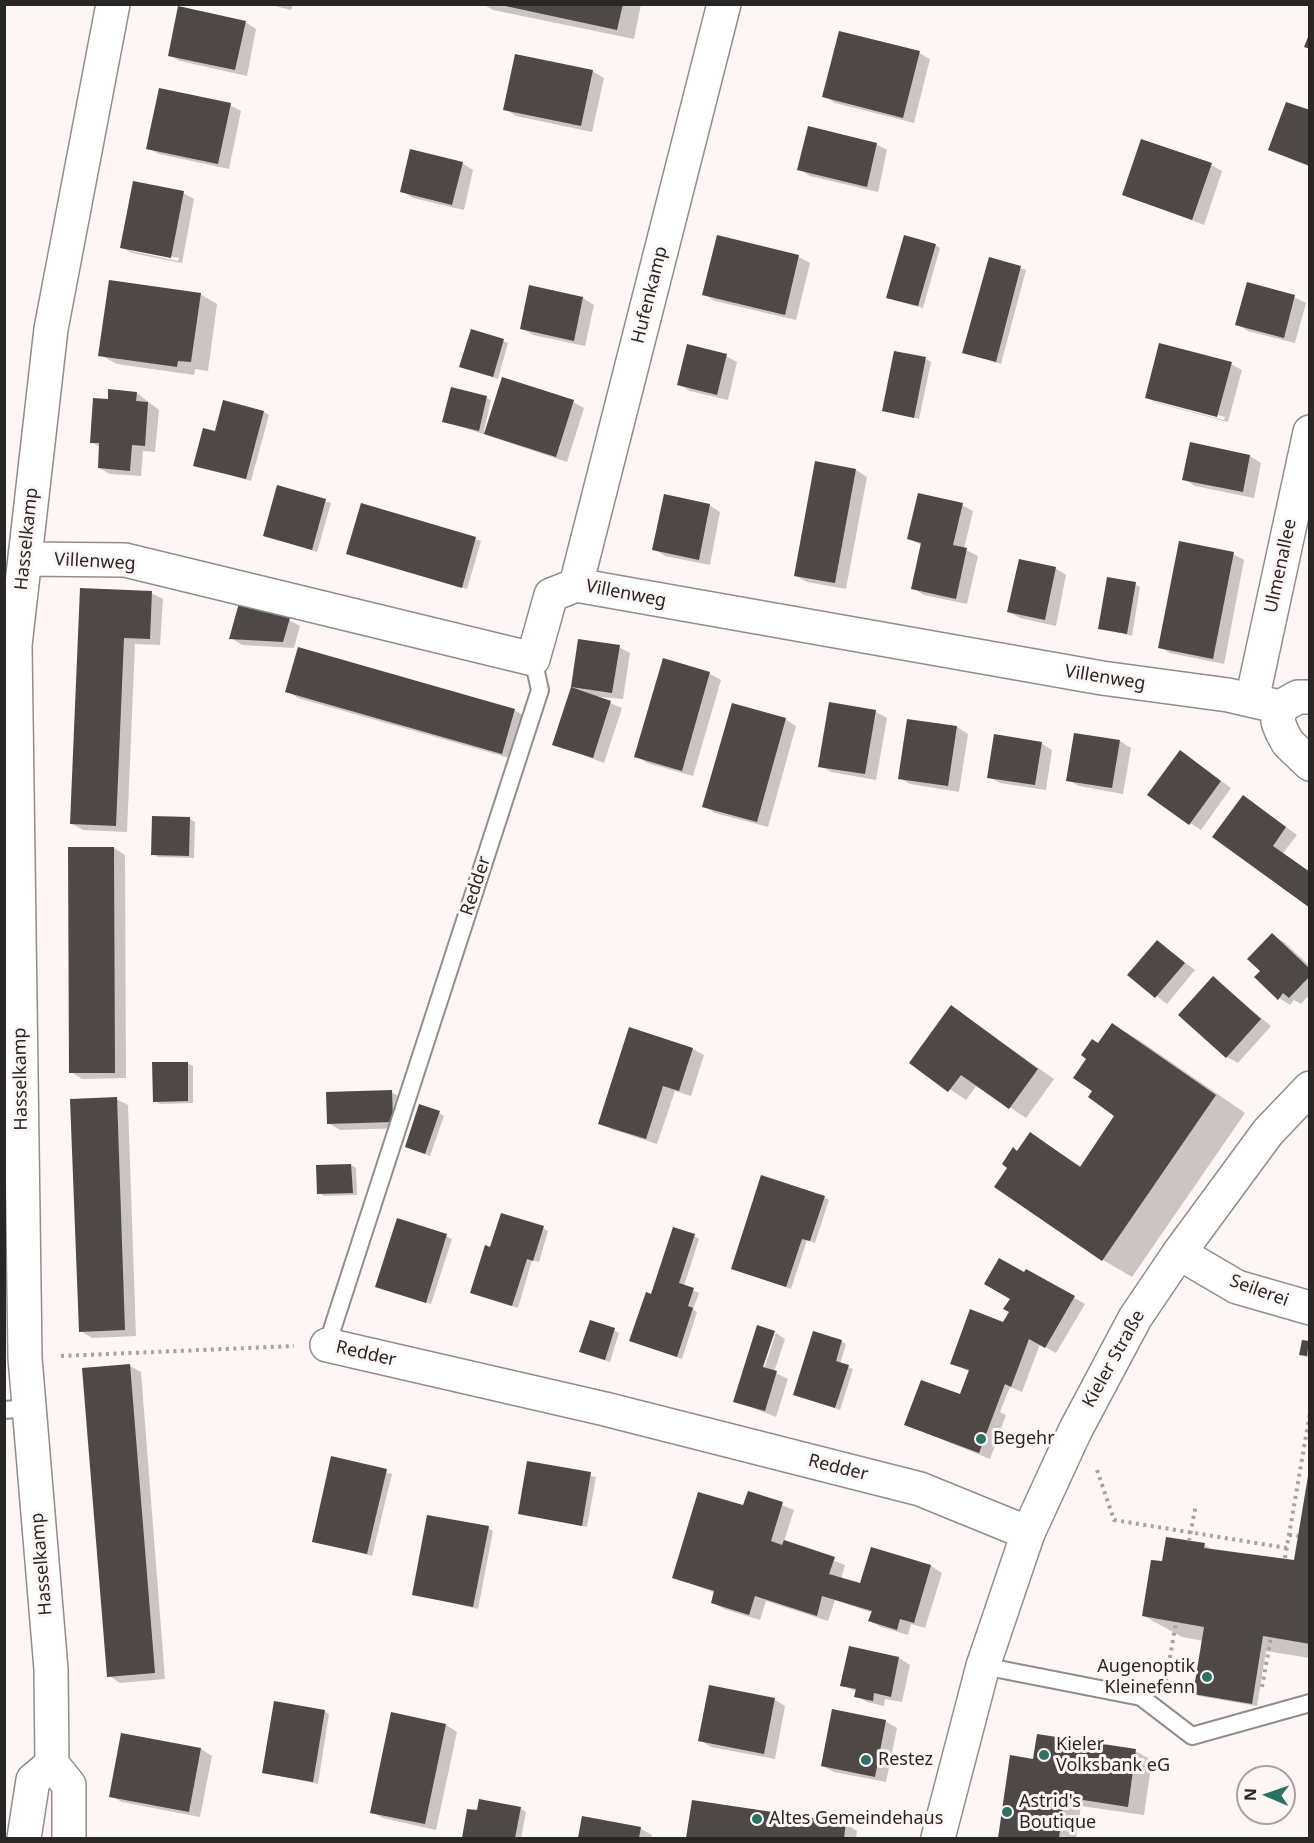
<!DOCTYPE html>
<html>
<head>
<meta charset="utf-8">
<style>
  body { margin:0 }
  #map { position:relative; width:1314px; height:1843px; overflow:hidden; background:#fdf6f4; font-family:"Noto Sans",sans-serif }
  canvas { display:block }
  .frame { position:absolute; inset:0; border:6px solid #292626; pointer-events:none }
  .north { position:absolute; left:1236px; top:1765px; width:60px; height:60px; box-sizing:border-box; background:#fdf6f4; border:2px solid #a8a3a2; border-radius:50%; rotate:272deg; font-size:16px; font-weight:700; line-height:24px; text-align:center; color:#292626 }
  .north::after { content:''; display:block; margin:auto; width:21px; height:27px; background:#2c7164; clip-path:polygon(50% 0,100% 100%,50% 72%,0 100%) }
</style>
</head>
<body>
<div id="map">
<canvas width="1314" height="1843"></canvas>
<div class="frame"></div>
<div class="north">N</div>
</div>
<script>
const ctx = document.querySelector('canvas').getContext('2d');
ctx.lineJoin = 'round';
function paint(path, color) {
  ctx.fillStyle = color;
  ctx.fill(path, 'evenodd');
}
function poly(rows) {
  const path = new Path2D();
  for (const r of rows) {
    path.moveTo(r[0], r[1]);
    for (let i = 2; i < r.length; i += 2) path.lineTo(r[i], r[i + 1]);
  }
  return path;
}
function stroke(path, color, width, dash) {
  ctx.strokeStyle = color;
  ctx.lineWidth = width;
  ctx.lineCap = dash ? 'butt' : 'round';
  ctx.setLineDash(dash || []);
  ctx.stroke(path);
}
function drawText(font, color, halo, rows, align = 'center') {
  ctx.font = font + ' "Noto Sans",sans-serif';
  ctx.lineWidth = 6;
  ctx.setLineDash([]);
  ctx.textBaseline = 'middle';
  ctx.strokeStyle = halo;
  ctx.fillStyle = color;
  for (const [text, x, y, turn = 0] of rows) {
    ctx.save();
    ctx.translate(x, y);
    ctx.rotate((+turn || 0) * Math.PI / 180);
    ctx.textAlign = isNaN(turn) ? turn : align;
    if (halo) ctx.strokeText(text, 0, 0);
    ctx.fillText(text, 0, 0);
    ctx.restore();
  }
}
paint(poly([
  [267,4,293,4,291,10],
  [483,4,641,4,634,39,493,10],
  [245,22,256,29,247,76,180,61,169,55],
  [919,53,930,59,914,123,835,103,824,96],
  [592,71,604,78,592,132,516,116,505,109],
  [230,105,241,111,229,169,159,154,148,148],
  [1310,112,1310,167,1270,150],
  [876,144,887,150,878,192,810,176,799,169],
  [462,163,473,170,464,210,413,198,402,191],
  [1211,165,1222,171,1204,225,1124,194],
  [183,193,194,199,182,263,132,253,121,247],
  [131,248,179,258,178,261,131,251],
  [718,237,799,257,810,263,796,320,715,301,704,294],
  [935,245,940,248,923,308,893,300],
  [990,259,1026,270,1001,364,964,352],
  [200,294,217,304,208,371,195,369,194,375,117,364,100,355],
  [1294,297,1306,303,1295,343,1248,331,1237,324],
  [583,298,594,305,585,346,533,335,521,328],
  [503,341,508,343,498,379,461,367],
  [726,356,737,362,728,400,690,391,679,384],
  [926,359,931,362,919,419,884,410],
  [1231,364,1242,370,1228,422,1157,403,1146,397],
  [1156,399,1225,417,1224,420,1156,402],
  [137,393,159,410,155,452,143,451,141,476,110,474,99,468,100,447,91,442,109,401],
  [486,398,491,400,484,431,487,431,573,402,584,408,567,462,444,421],
  [264,412,269,415,251,481,195,465,216,433],
  [1250,456,1261,463,1254,498,1195,486,1184,479],
  [856,470,867,477,846,589,807,582,796,576],
  [278,487,331,503,317,552,265,535],
  [362,505,481,541,467,589,347,553],
  [709,505,720,512,710,565,665,556,654,549],
  [962,505,973,511,964,549,978,556,967,604,924,595,913,588,922,545,909,539],
  [1233,554,1244,560,1224,664,1170,653,1159,647],
  [1055,568,1066,575,1056,626,1020,618,1009,612],
  [1135,584,1140,587,1132,636,1100,628],
  [82,590,151,593,163,599,160,645,135,644,127,832,83,830,72,824],
  [289,620,300,626,294,648,242,645,231,638],
  [579,641,619,647,630,653,623,699,593,696,622,708,604,763,554,744,572,688],
  [664,660,710,674,721,680,693,776,647,763,636,756],
  [287,691,514,710,525,716,513,759,298,698],
  [830,704,876,712,887,718,876,780,831,772,820,766],
  [785,719,796,726,768,827,715,813,704,806],
  [908,720,957,727,968,734,959,792,910,784,899,778],
  [1120,741,1131,748,1123,794,1079,786,1068,780],
  [1041,743,1052,750,1046,790,1000,783,989,777],
  [1191,759,1231,788,1201,830,1190,823],
  [1254,804,1297,835,1283,853,1310,872,1214,837],
  [190,819,195,822,194,858,158,857,153,854],
  [114,848,125,855,126,1078,82,1079,71,1072],
  [1272,935,1283,941,1310,966,1310,994,1301,1004,1294,1000,1290,1005,1279,998,1262,971],
  [1158,942,1195,970,1167,1004,1130,975],
  [1213,978,1271,1026,1238,1063,1227,1057],
  [951,1007,1054,1079,1026,1118,977,1085,966,1100,911,1063],
  [1113,1025,1142,1042,1245,1113,1132,1277,1103,1260,1018,1152,1030,1134,1082,1167,1117,1115,1094,1090,1099,1044],
  [630,1029,693,1049,704,1055,691,1096,675,1091,657,1144,611,1129,600,1123],
  [187,1063,193,1066,193,1103,160,1104,155,1101],
  [391,1092,402,1098,404,1128,340,1130,328,1123],
  [116,1099,128,1105,136,1336,92,1338,81,1331],
  [439,1113,444,1116,430,1156,406,1147],
  [351,1165,356,1168,357,1195,324,1196,319,1193],
  [824,1197,829,1200,815,1243,807,1240,791,1289,733,1269],
  [543,1228,548,1231,539,1262,532,1260,518,1308,477,1295,491,1249],
  [446,1236,452,1239,431,1304,382,1289],
  [694,1236,699,1239,684,1286,699,1293,693,1309,697,1312,682,1359,631,1340,651,1295],
  [1027,1271,1085,1304,1056,1353,1040,1344,1022,1392,1010,1387,1000,1412,1006,1415,990,1459,906,1425,961,1396,970,1372,952,1363,1004,1324],
  [614,1330,619,1333,610,1362,586,1354],
  [776,1333,785,1339,774,1372,788,1379,776,1417,735,1401,759,1374,762,1375],
  [841,1341,846,1344,840,1364,853,1369,840,1410,794,1394],
  [1308,1343,1310,1343,1310,1358,1301,1355],
  [130,1366,141,1372,165,1679,120,1683,109,1676],
  [332,1458,392,1474,372,1556,314,1541],
  [528,1462,596,1477,587,1527,519,1513],
  [1310,1478,1310,1658,1266,1651,1257,1706,1199,1696,1194,1693,1203,1641,1182,1637,1144,1616,1163,1563,1204,1545,1216,1551,1296,1562],
  [749,1492,794,1510,784,1541,845,1565,841,1579,861,1585,872,1548,931,1566,942,1573,925,1628,911,1624,908,1635,881,1627,870,1621,873,1613,835,1600,828,1621,766,1601,760,1620,724,1609,712,1602,715,1593,674,1577,744,1507],
  [488,1528,493,1531,478,1609,414,1594],
  [850,1648,899,1658,910,1665,902,1702,885,1699,884,1706,867,1702,856,1696,857,1692,842,1685],
  [774,1699,785,1706,775,1759,711,1747,700,1740],
  [324,1711,329,1714,318,1784,264,1773],
  [885,1721,897,1728,886,1782,834,1772,822,1766],
  [446,1725,457,1732,436,1830,383,1818,372,1812],
  [201,1749,212,1756,200,1817,122,1802,111,1796],
  [1135,1751,1152,1760,1144,1815,1081,1806,1076,1838,999,1838,1011,1757,1034,1760],
  [693,1802,846,1824,857,1831,856,1838,687,1838],
  [521,1809,526,1812,521,1838,463,1838,469,1810],
  [583,1818,641,1829,652,1835,651,1838,579,1838]
]), '#0003');
paint(poly([
  [496,4,623,4,617,30],
  [178,6,246,21,235,70,168,56],
  [839,31,920,51,903,118,822,97],
  [1310,32,1310,49,1304,47],
  [515,54,593,70,581,126,503,110],
  [159,88,231,103,218,164,146,149],
  [1286,102,1310,110,1310,166,1268,150],
  [808,126,877,143,867,187,797,170],
  [1141,139,1212,163,1192,220,1122,195],
  [410,149,463,162,452,205,400,192],
  [133,181,184,191,171,258,120,248],
  [717,235,799,255,785,315,702,295],
  [904,235,936,244,918,306,886,298],
  [989,257,1021,266,996,362,962,353],
  [109,280,201,293,191,362,178,361,177,367,98,356],
  [1247,282,1295,295,1284,338,1235,325],
  [529,285,583,297,574,341,520,329],
  [471,329,504,339,493,377,459,367],
  [1159,343,1232,362,1217,417,1145,398],
  [687,344,727,354,717,395,677,385],
  [894,351,926,357,914,418,882,411],
  [502,377,574,400,556,457,484,434],
  [451,387,487,396,479,431,442,422],
  [108,389,137,392,136,401,148,402,145,446,132,445,130,471,98,468,99,443,90,443,93,398,108,399],
  [223,400,264,411,246,479,193,466,203,428,215,431],
  [1190,442,1250,455,1243,492,1182,480],
  [815,461,856,469,835,583,794,576],
  [277,485,326,499,312,550,263,536],
  [918,493,963,503,953,545,967,548,956,599,911,589,921,543,907,539],
  [664,494,710,504,699,560,652,550],
  [361,503,476,537,462,588,346,554],
  [1179,541,1234,552,1213,659,1158,648],
  [1019,559,1056,567,1045,620,1007,612],
  [1107,577,1136,582,1127,634,1098,629],
  [80,588,152,591,150,639,124,638,116,826,70,824],
  [239,603,290,618,283,642,229,639],
  [578,639,620,645,612,693,571,687],
  [298,647,515,709,502,754,285,692],
  [663,658,710,672,682,771,634,757],
  [571,687,611,701,593,758,552,745],
  [829,702,876,710,865,774,818,767],
  [732,703,786,718,757,822,702,807],
  [907,719,957,726,948,786,898,779],
  [1074,733,1120,740,1112,788,1066,781],
  [994,734,1042,742,1035,785,987,778],
  [1180,750,1221,781,1189,825,1147,795],
  [1243,795,1286,827,1273,846,1310,872,1310,908,1212,837],
  [152,816,190,817,189,856,151,855],
  [68,847,114,847,115,1073,69,1073],
  [1272,933,1310,969,1310,976,1289,998,1283,993,1278,1000,1254,977,1260,971,1247,959],
  [1157,940,1185,963,1155,998,1127,975],
  [1213,976,1261,1019,1226,1058,1178,1015],
  [951,1005,1038,1069,1009,1109,961,1075,948,1092,909,1063],
  [1112,1023,1216,1095,1102,1261,994,1187,1007,1168,1002,1164,1013,1147,1017,1151,1030,1132,1080,1167,1114,1116,1088,1097,1092,1091,1073,1078,1086,1059,1081,1055,1092,1039,1098,1043],
  [629,1027,693,1048,679,1091,663,1086,646,1139,598,1124],
  [152,1062,188,1062,188,1101,153,1102],
  [392,1090,393,1122,327,1124,326,1092],
  [117,1097,125,1330,79,1332,70,1099],
  [419,1104,440,1111,425,1154,405,1147],
  [351,1164,353,1193,317,1194,316,1165],
  [761,1175,825,1196,810,1241,802,1239,786,1287,731,1269],
  [501,1213,544,1226,533,1261,527,1259,512,1306,470,1293,485,1245,490,1247],
  [397,1218,447,1234,426,1303,375,1287],
  [673,1227,695,1234,679,1283,694,1288,688,1306,693,1308,677,1357,629,1341,646,1292,651,1294],
  [999,1258,1024,1272,1026,1269,1075,1296,1045,1348,1029,1339,1011,1387,1005,1384,979,1453,904,1425,921,1380,960,1394,969,1370,950,1364,970,1309,1003,1322,1009,1312,1003,1309,1010,1299,984,1284],
  [590,1320,615,1328,605,1360,579,1352],
  [757,1325,775,1331,763,1367,777,1371,765,1411,733,1402],
  [813,1331,842,1340,836,1361,849,1365,835,1408,793,1395],
  [1302,1340,1309,1341,1307,1356,1299,1355],
  [130,1364,155,1673,107,1677,82,1368],
  [331,1456,387,1469,367,1554,312,1542],
  [527,1461,591,1472,582,1526,518,1514],
  [1308,1476,1310,1644,1263,1636,1252,1704,1193,1694,1204,1627,1142,1616,1151,1560,1162,1561,1166,1537,1205,1543,1204,1548,1294,1560],
  [748,1491,783,1502,771,1541,782,1545,784,1540,835,1557,829,1574,860,1583,871,1547,931,1565,914,1623,900,1619,897,1630,868,1621,872,1611,822,1596,817,1616,755,1596,749,1615,711,1603,714,1591,672,1578,698,1492,743,1505],
  [427,1515,489,1526,473,1607,412,1595],
  [849,1646,899,1657,891,1697,874,1693,873,1701,854,1697,856,1689,840,1686],
  [709,1685,775,1698,764,1754,698,1741],
  [274,1701,325,1710,313,1782,262,1773],
  [832,1709,886,1720,875,1777,821,1766],
  [391,1712,446,1724,425,1824,370,1813],
  [121,1733,201,1748,189,1812,109,1797],
  [1037,1734,1136,1749,1128,1807,1064,1797,1059,1838,998,1838,1010,1755,1033,1759],
  [479,1799,521,1807,515,1838,462,1838,467,1809,477,1810],
  [692,1800,846,1823,844,1838,686,1838],
  [582,1816,641,1827,639,1838,578,1838]
]), '#4e4847');
const service = poly([
  [327,1345,540,690,533,659],
  [4,1410,29,1408],
  [983,1666,1141,1697,1192,1736,1310,1703]
]);
const minor = poly([
  [25,559,125,560,533,659,551,595,576,585,1102,678,1228,695,1280,707],
  [576,585,724,4],
  [1252,700,1310,432],
  [1280,707,1278,722,1282,732,1288,743,1310,764],
  [1280,707,1298,697,1310,697],
  [1179,1253,1237,1287,1310,1308],
  [327,1345,605,1409,920,1489,1028,1533],
  [24,1838,33,1780,52,1764],
  [69,1838,69,1785,52,1764,51,1669,25,1358,15,645,51,329,113,4]
]);
const secondary = poly([
  [938,1838,983,1666,1028,1533,1075,1431,1135,1318,1179,1253,1268,1132,1310,1088]
]);
stroke(service, '#928c8b', 20);
stroke(minor, '#928c8b', 36);
stroke(secondary, '#928c8b', 36);
stroke(poly([
  [61,1356,294,1346],
  [1097,1470,1114,1520,1287,1548],
  [1289,1535,1298,1536],
  [1189,1541,1196,1504],
  [1285,1558,1310,1413],
  [1166,1680,1176,1622],
  [1262,1687,1271,1637]
]), '#a7a1a0', 4, [3, 4.5]);
stroke(service, '#fff', 16);
stroke(minor, '#fff', 33);
stroke(secondary, '#fff', 33);
for (const [x, y, r, color] of [
  [981,1439,6,"#2c7164"],
  [1207,1677,6,"#2c7164"],
  [1044,1755,6,"#2c7164"],
  [866,1760,6,"#2c7164"],
  [1007,1812,6,"#2c7164"],
  [757,1819,6,"#2c7164"]
]) {
  const dot = new Path2D();
  dot.arc(x, y, r, 0, 2 * Math.PI);
  ctx.fillStyle = color;
  ctx.fill(dot);
  stroke(dot, '#fdf6f4', 2);
}
drawText('18px', '#292626', '#fdf6f4', [
  ["Hufenkamp",650,295,-76],
  ["Hasselkamp",27,539,-84],
  ["Villenweg",95,562,3],
  ["Ulmenallee",1281,566,-78],
  ["Villenweg",626,594,11],
  ["Villenweg",1105,678,9],
  ["Redder",476,886,-72],
  ["Hasselkamp",21,1079,-91],
  ["Seilerei",1259,1291,20],
  ["Redder",366,1354,13],
  ["Kieler Straße",1114,1359,-61],
  ["Redder",838,1468,14],
  ["Hasselkamp",42,1564,-95]
]);
drawText('18px', '#292626', '#fdf6f4', [
  ["Begehr",993,1439],
  ["Augenoptik",1195,1667,"right"],
  ["Kleinefenn",1195,1688,"right"],
  ["Kieler",1056,1745],
  ["Volksbank eG",1056,1766],
  ["Restez",878,1760],
  ["Astrid's",1019,1802],
  ["Boutique",1019,1823],
  ["Altes Gemeindehaus",769,1819]
], 'left');
</script>
</body>
</html>
